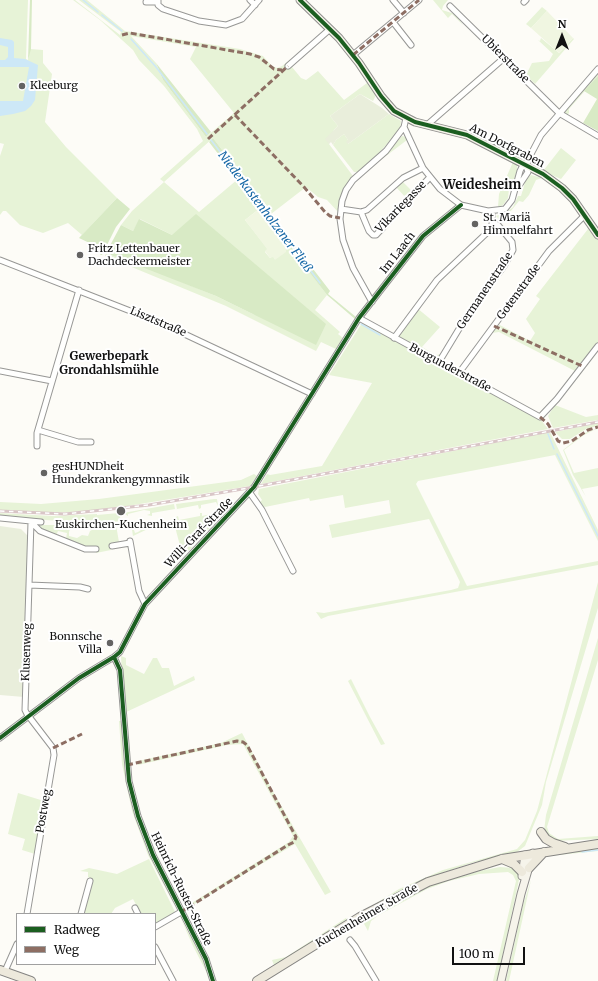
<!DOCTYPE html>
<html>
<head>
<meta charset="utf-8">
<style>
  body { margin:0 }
  #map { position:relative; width:598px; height:981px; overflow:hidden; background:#fdfcf7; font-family:Merriweather,serif }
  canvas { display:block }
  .legend { position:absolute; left:16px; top:913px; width:140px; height:52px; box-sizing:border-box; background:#fff; border:1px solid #a0a0a0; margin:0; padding:5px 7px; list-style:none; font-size:12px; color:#111 }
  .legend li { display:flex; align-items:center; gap:8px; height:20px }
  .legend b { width:20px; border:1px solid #a0a0a0 }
  .north { position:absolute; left:542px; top:16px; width:40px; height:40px; -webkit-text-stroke:3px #fff; paint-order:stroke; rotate:0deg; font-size:11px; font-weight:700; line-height:16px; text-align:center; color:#111 }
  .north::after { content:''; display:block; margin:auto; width:14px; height:18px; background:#111; clip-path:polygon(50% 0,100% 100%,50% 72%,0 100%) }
  .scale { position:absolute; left:452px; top:947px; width:73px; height:18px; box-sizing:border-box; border:2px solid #111; border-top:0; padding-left:5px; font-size:12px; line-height:14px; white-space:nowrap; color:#111; -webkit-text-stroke:3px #fff; paint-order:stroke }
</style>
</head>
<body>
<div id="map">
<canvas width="598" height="981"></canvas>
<ul class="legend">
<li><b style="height:5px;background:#1b5e20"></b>Radweg</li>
<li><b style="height:5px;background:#8d6e63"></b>Weg</li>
</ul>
<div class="north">N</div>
<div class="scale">100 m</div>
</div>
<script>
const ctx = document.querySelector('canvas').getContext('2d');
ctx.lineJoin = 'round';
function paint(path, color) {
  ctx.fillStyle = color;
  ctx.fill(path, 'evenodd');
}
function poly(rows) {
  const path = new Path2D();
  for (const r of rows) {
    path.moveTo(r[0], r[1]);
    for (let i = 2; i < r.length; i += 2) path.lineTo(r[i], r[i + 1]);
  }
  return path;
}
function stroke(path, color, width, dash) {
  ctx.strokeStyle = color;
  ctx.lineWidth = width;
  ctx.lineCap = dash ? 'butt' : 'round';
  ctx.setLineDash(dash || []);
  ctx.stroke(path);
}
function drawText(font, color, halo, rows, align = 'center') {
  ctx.font = font + ' Merriweather,serif';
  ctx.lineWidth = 4;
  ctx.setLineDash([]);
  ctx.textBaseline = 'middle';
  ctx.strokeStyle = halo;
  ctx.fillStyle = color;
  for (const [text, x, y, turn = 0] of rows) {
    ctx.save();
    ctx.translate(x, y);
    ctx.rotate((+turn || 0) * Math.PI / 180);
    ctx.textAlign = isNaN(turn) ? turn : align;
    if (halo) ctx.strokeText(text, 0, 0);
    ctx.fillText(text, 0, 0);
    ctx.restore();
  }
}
paint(poly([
  [0,0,28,0,26,59,28,60,30,49,43,50,43,63,52,74,45,122,66,147,117,198,82,235,68,223,43,233,20,225,6,211,3,211,0,215,0,156,4,144,0,143],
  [73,0,75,0,120,35,121,32,79,0,87,0,125,31,240,49,263,56,272,66,277,68,282,66,290,60,294,65,292,67,301,78,306,80,318,71,344,100,367,83,376,95,373,101,360,94,330,116,338,126,334,130,329,144,353,176,339,213,327,200,318,197,306,187,271,214,213,138,164,182,199,212,238,179,283,238,259,209,245,220,268,249,265,252,270,258,273,256,275,259,286,241,327,295,315,310,340,332,338,334,343,338,336,349,321,342,316,351,226,306,105,256,106,253,147,268,216,296,255,315,172,235,140,219,133,231,121,225,132,211,164,182,160,179,203,141,197,129,164,86,139,60,133,50,100,20],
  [131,36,196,47,190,59,234,113,206,137,163,80,156,63],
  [433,0,448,0,443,6,442,10,455,14,463,25,452,14,448,18],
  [542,7,547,11,531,28,526,24],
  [541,38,559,53,573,38,574,39,535,84,526,75,532,63,549,61,553,54,538,40,540,41],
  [598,72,598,76,569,109,569,113,566,116,564,110],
  [389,114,401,121,400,129,374,159,358,172,354,172,333,145,336,140,344,134,348,140,348,144],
  [402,136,406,137,407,140,378,162],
  [561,148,576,160,561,179,543,171],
  [513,162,517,165,517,171,513,182,511,183,509,189,508,198,503,205,498,207,499,194],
  [531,175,542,178,536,180,529,195,523,202,519,201,502,222,496,216,507,212,513,207,518,196,521,196,526,179],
  [402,181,413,192,407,199,396,187],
  [588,226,598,239,598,343,575,371,499,332,491,333,495,328,502,330,498,324,530,341,535,333,526,319,540,299,536,296,588,229,587,227],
  [417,308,440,327,422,347,436,355,442,354,439,358,399,338,398,335],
  [362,323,528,411,541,420,548,429,261,484,267,474,270,475,322,466,372,383,329,375],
  [555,405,586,417,598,415,598,420,553,428,548,416],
  [598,423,598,426,586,429,570,439,562,439,555,432],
  [598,428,584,435,564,450,574,473,598,468,598,486,582,489,586,497,573,475,563,450,585,433],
  [550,432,598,530,598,541,555,455,418,481,416,484,467,586,598,561,598,565,328,616,321,619,316,612,324,613,451,590,458,588,460,582,429,519,332,538,329,525,391,513,389,500,345,508,343,495,310,501,309,498,265,507,262,506,260,502,262,500,258,494,259,489],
  [254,474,257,476,250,486,103,510,54,513,0,510,0,502,41,504,99,499,241,480],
  [214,499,217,499,218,506,216,502,201,505,201,508,199,509,198,505,177,509,176,504],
  [174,504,175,509,152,513,152,516,147,515,150,514,150,511,144,510,128,514,128,516,123,513],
  [218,510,221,516,183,557,174,523,152,527,133,536,132,530,134,530,135,533,138,532,144,528,152,527,152,523,149,524,150,521,153,521,154,524,177,520,176,517,178,516,179,520,200,516,200,513,202,513,202,516,211,514,218,513],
  [0,513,52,516,97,514,97,515,119,513,121,521,102,523,45,520,0,516],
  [40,525,69,525,71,526,69,532,69,536,77,538,82,535,88,536,90,531,99,526,116,525,119,542,110,543,111,550,96,553,96,548,88,548,66,539,67,533,58,531,56,536,41,530],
  [598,582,598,608,546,782,542,805,525,846,517,852,471,863,442,873,413,885,354,917,399,889,443,870,517,849,525,840,537,811],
  [598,638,598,660,547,827,549,833,558,839,598,836,598,839,554,841,544,831,546,815],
  [121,656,126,658,126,665,144,674,153,658,157,658,162,668,169,668,174,686,194,676,195,680,124,713],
  [351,679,370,717,385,744,381,745,348,681],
  [119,721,121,721,126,780,133,810,145,844,176,908,148,855,132,811,122,764],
  [242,733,271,788,331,892,325,895,295,844,191,906,190,904,289,842,293,836,243,744,227,745,138,765,138,761,221,743],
  [18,793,44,801,35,854,22,850,25,839,8,834],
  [598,847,598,851,549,856,542,858,544,856],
  [149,859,175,912,174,914,155,925,155,914,141,914,133,899,115,908,111,914,82,914,92,879,88,877,88,872,80,871,89,868,117,874],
  [500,867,514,868,518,872,519,880,497,981,493,981,516,881,513,875,508,872,479,874,449,881,427,889,379,915,371,921,368,931,363,922,394,904,433,885,479,871],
  [531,880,509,981,506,981,523,905],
  [346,918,347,920,351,918,352,919,262,974,261,973,274,965,272,960,286,957],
  [181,919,209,971,211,981,193,946]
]), '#e7f3d7');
paint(poly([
  [30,0,32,0,31,49,28,60],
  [156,63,211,132,206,137,163,80],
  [598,76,598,131,583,123,597,99,584,91],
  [213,138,271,214,287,235,283,238,209,142],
  [117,198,130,209,116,227,102,255,100,255,102,252,100,248,79,238],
  [196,214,326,324,316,345,216,296,106,253,121,225,133,231,139,219,172,235],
  [290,239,330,291,328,294,356,317,355,319,327,295,286,242]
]), '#d8eac5');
paint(poly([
  [360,94,382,108,389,114,348,144,346,142,348,140,344,134,336,140,333,145,331,142,329,144,325,139,338,126,330,116],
  [0,526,21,529,28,536,24,697,0,695]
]), '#e9eedb');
paint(poly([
  [547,11,573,38,559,53,531,28],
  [259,209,286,241,286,252,275,260,273,257,270,258,265,251,267,249,245,220]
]), '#f0f6e1');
paint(poly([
  [0,38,12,40,14,42,14,58,25,59,38,65,35,100,31,106,25,111,13,114,0,116,0,101,23,101,29,67,0,67,0,60,5,60,8,57,8,47,0,45]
]), '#cde8f7');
stroke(poly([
  [83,0,98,12],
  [102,15,122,31],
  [131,39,156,67,207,134],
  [211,140,320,283],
  [361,324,380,335],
  [548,434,554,449],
  [557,454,598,536],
  [582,852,598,850]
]), '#cde8f7', 1.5);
const street = poly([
  [158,0,158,5,163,9,199,21,226,25,242,19,259,0],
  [250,0,255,5],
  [393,0,404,13],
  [146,2,158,2],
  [524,2,526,0],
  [450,6,559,113,598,136],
  [393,22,411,45],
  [353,55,419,0],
  [288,66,330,29],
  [406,118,404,127,423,168,440,189,461,205,488,211,505,209,512,200,520,171,522,167,526,166],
  [427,125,504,58],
  [518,187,528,172,526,166,530,156,541,135,598,69],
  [341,209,361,212,367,210,403,178,423,168],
  [361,212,369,231,373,235,376,235,430,177],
  [0,260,161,323,312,394],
  [372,302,353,268,343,240,340,219,342,201,346,190,353,180,386,151,404,127],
  [359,318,540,417,557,399,598,346],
  [394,338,437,280,492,228,492,212],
  [439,362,465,319,504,266,513,250,512,242,498,225,493,223],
  [0,371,52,381],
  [459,373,549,251,585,215],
  [38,430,78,442,91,442],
  [37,446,37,433,79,290],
  [250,493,262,510,293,571],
  [0,518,41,522],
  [31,522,40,531,85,549,96,549],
  [130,541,139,591,145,604],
  [112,546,130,543],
  [29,585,80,587,88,589],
  [114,657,120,670,129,781,138,816,153,855,206,959,213,981],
  [0,738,79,678,114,657,120,652,145,604,254,487,359,318,423,236,461,205],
  [135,908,138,914],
  [27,914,54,755,53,748,27,714,25,710,31,522],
  [81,914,90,881],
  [155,927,181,912],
  [350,940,355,946,376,981],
  [155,947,173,981],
  [5,971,17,944]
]);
const secondary = poly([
  [300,0,339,38,359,63,381,96,394,111,415,122,467,135,543,174,562,188,573,199,598,235],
  [522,876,525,855],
  [501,981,521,894,533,853]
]);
const primary = poly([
  [541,832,546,839,553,843,565,847],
  [502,859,514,864,522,872],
  [529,868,544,852],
  [0,970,31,981],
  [257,981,360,917,428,882,502,859,598,844]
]);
stroke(street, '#979795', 7);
stroke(secondary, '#8e8d8b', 9);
stroke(primary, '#858482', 10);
stroke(street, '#fffffe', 5);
stroke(secondary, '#f6f4eb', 7);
stroke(primary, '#ede9dc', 8);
const rail = poly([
  [0,511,65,514,149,505,254,487,598,422]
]);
stroke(rail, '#d9c6c7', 3);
stroke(rail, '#fff', 1.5, [4.5]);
stroke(poly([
  [122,35,130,33,250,54,259,57,274,69,282,70],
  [353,55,419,0],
  [235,115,304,187,325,212,330,216,340,218],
  [208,139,288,66],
  [494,326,582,366],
  [540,417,548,424,558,441,563,443,572,441,588,430,598,427],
  [53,748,82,734],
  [127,765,237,741,243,742,247,745,296,837,294,842,288,845,181,912]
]), '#8d6e63', 3, [6, 3]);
stroke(poly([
  [300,0,339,38,359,63,381,96,394,111,415,122,467,135,543,174,562,188,573,199,598,235],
  [114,657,120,670,129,781,138,816,153,855,206,959,213,981],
  [0,738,79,678,114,657,120,652,145,604,254,487,359,318,423,236,461,205]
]), '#1b5e20', 4);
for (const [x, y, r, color] of [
  [22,86,4,"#646362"],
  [475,224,4,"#646362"],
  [80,255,4,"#646362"],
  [44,473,4,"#646362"],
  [121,511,5,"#646362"],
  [110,643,4,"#646362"]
]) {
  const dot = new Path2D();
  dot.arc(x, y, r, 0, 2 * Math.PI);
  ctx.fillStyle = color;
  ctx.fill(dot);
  stroke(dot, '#fff', 1.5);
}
drawText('11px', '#111', '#fff', [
  ["Ubierstraße",505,59,45],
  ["Am Dorfgraben",507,146,27],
  ["Vikariegasse",401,207,-46],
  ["Im Laach",398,253,-52],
  ["Germanenstraße",485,291,-56],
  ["Gotenstraße",519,292,-54],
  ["Lisztstraße",158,322,23],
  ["Burgunderstraße",450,368,28],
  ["Willi-Graf-Straße",199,533,-46],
  ["Klusenweg",27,652,-88],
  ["Postweg",44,811,-80],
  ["Heinrich-Ruster-Straße",181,889,64],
  ["Kuchenheimer Straße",367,916,-30]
]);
drawText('11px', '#111', '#fff', [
  ["Kleeburg",30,86],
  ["St. Mariä",483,218],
  ["Himmelfahrt",483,231],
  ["Fritz Lettenbauer",88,249],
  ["Dachdeckermeister",88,262],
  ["gesHUNDheit",52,467],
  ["Hundekrankengymnastik",52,480],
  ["Euskirchen-Kuchenheim",121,525,"center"],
  ["Bonnsche",102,637,"right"],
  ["Villa",102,650,"right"]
], 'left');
drawText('italic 12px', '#1768a6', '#fff', [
  ["Niederkastenholzener Fließ",265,212,53]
]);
drawText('bold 12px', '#111', '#fff', [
  ["Gewerbepark",109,357],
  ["Grondahlsmühle",109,371]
]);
drawText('bold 13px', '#111', '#fff', [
  ["Weidesheim",482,185]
]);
</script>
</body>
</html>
